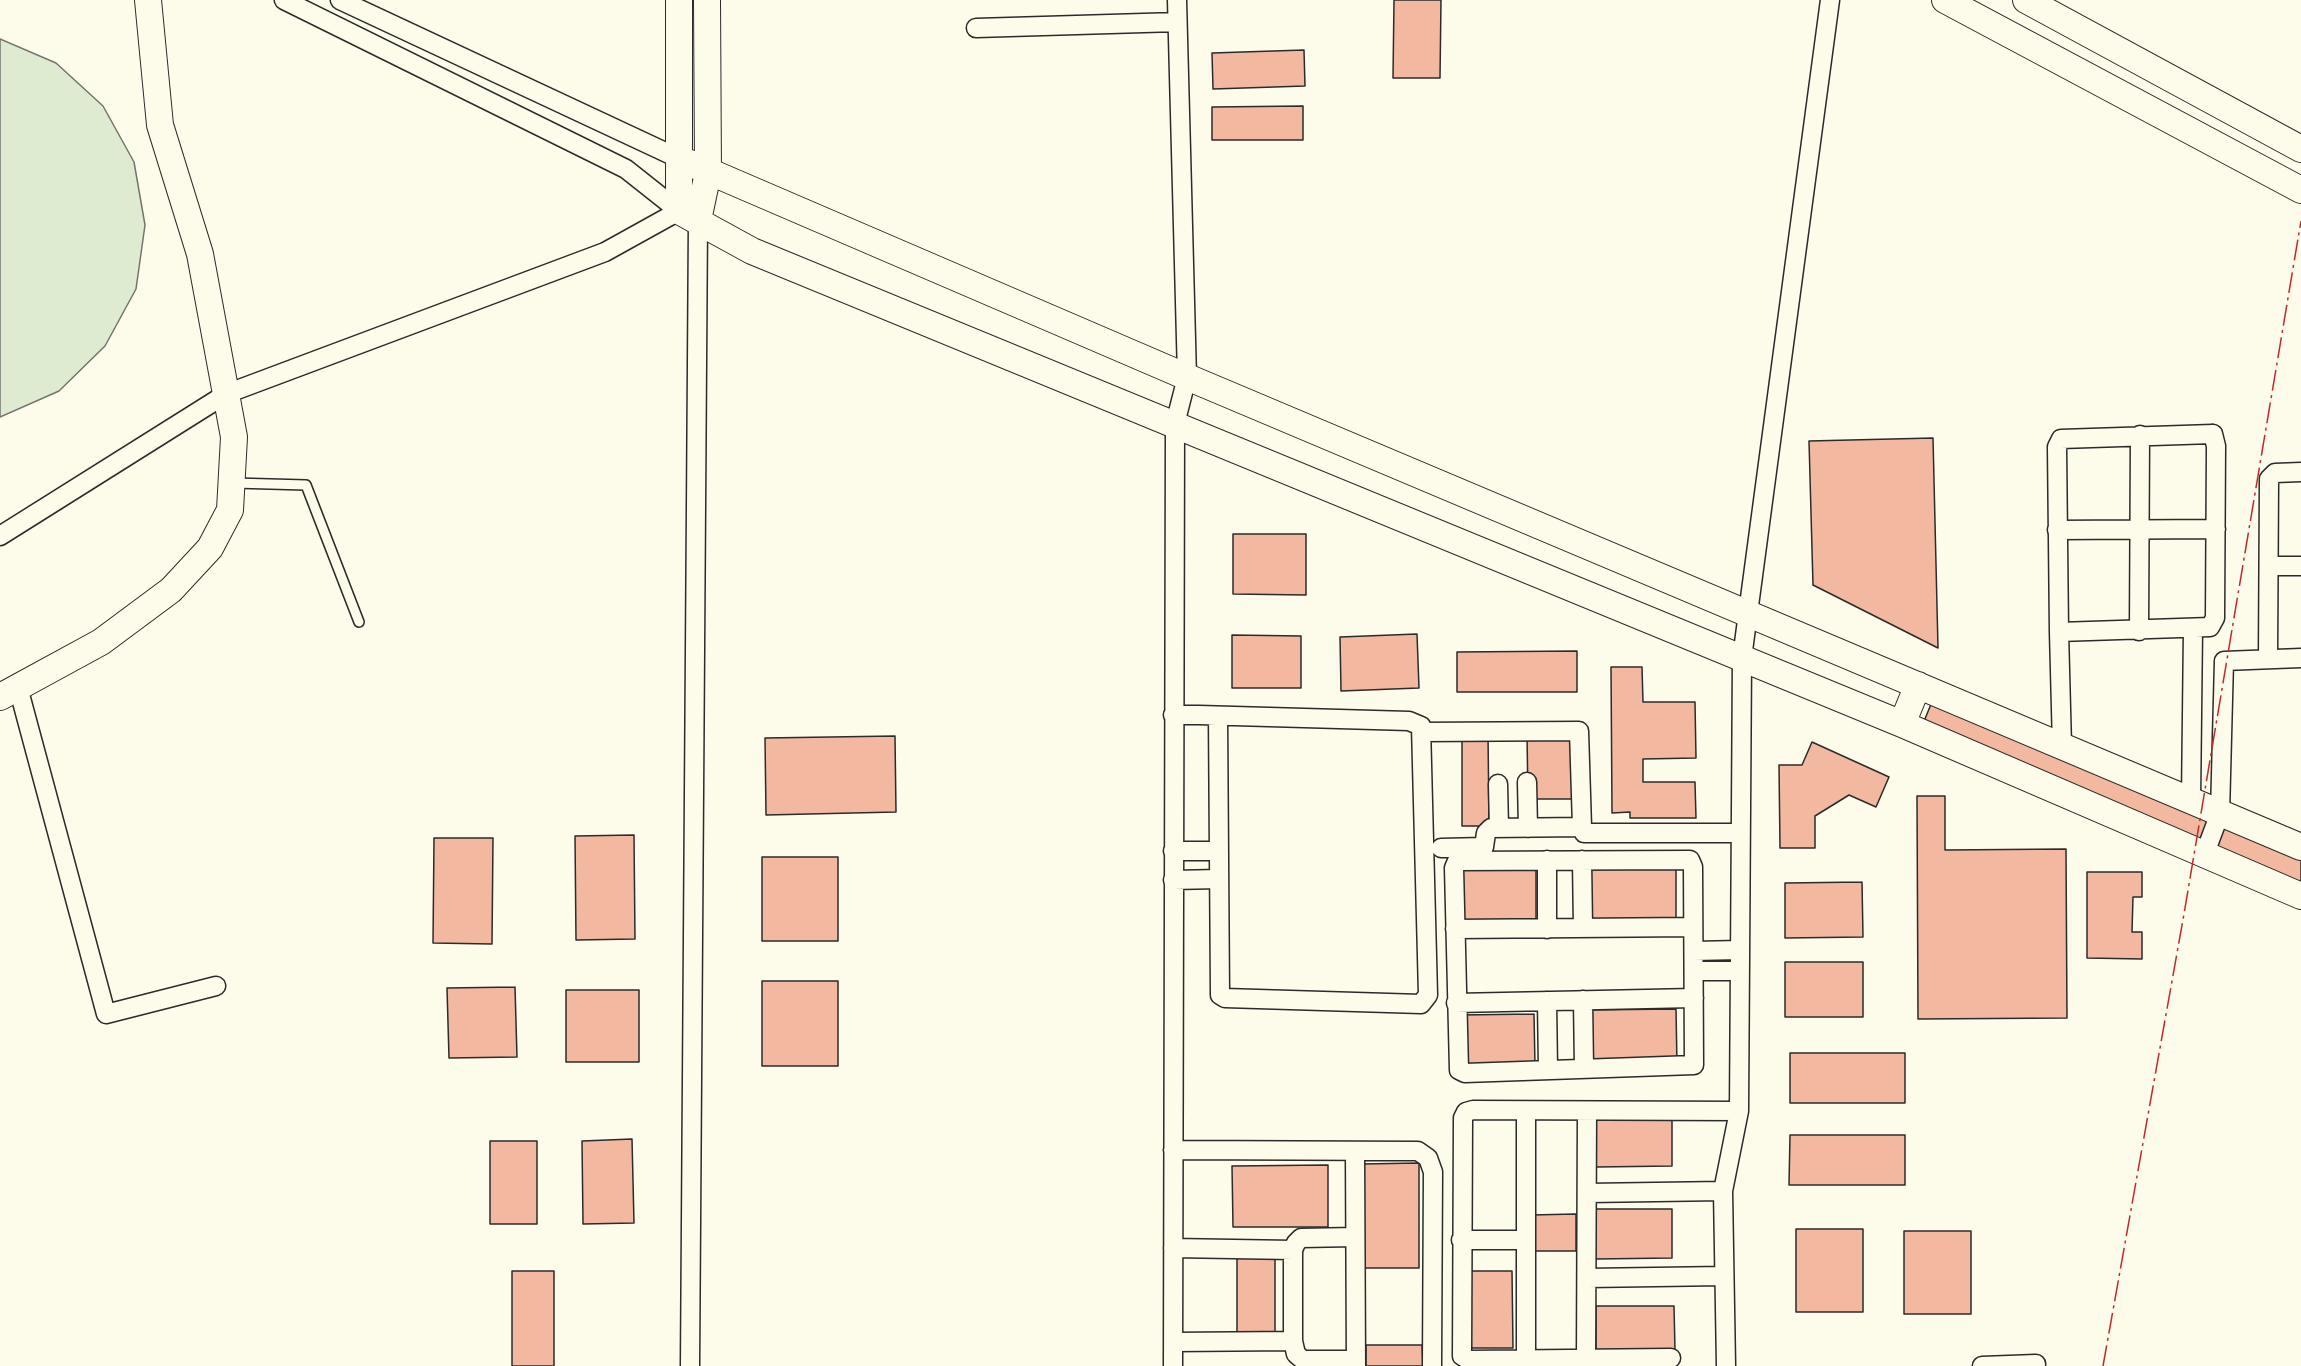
<!DOCTYPE html>
<html>
<head>
<meta charset="utf-8">
<style>
  body { margin:0 }
  canvas { display:block; background:#fdfbea }
</style>
</head>
<body>
<canvas width="2301" height="1366"></canvas>
<script>
const ctx = document.querySelector('canvas').getContext('2d');
ctx.lineJoin = 'round';
function paint(path, color) {
  ctx.fillStyle = color;
  ctx.fill(path, 'evenodd');
}
function poly(rows) {
  const path = new Path2D();
  for (const r of rows) {
    path.moveTo(r[0], r[1]);
    for (let i = 2; i < r.length; i += 2) path.lineTo(r[i], r[i + 1]);
  }
  return path;
}
function stroke(path, color, width, dash) {
  ctx.strokeStyle = color;
  ctx.lineWidth = width;
  ctx.lineCap = dash ? 'butt' : 'round';
  ctx.setLineDash(dash || []);
  ctx.stroke(path);
}
const green = poly([
  [0,39,56,63,103,106,134,162,145,225,136,289,105,346,59,391,0,417,0,39]
]);
paint(green, '#deebd1');
stroke(green, '#74746e', 1.5);
const building = poly([
  [1394,0,1441,0,1440,78,1393,78,1394,0],
  [1304,50,1305,86,1213,89,1212,53,1304,50],
  [1303,106,1303,140,1212,140,1212,107,1303,106],
  [1933,438,1938,648,1813,585,1809,441,1933,438],
  [1233,534,1306,534,1306,595,1233,594,1233,534],
  [1417,634,1419,688,1341,691,1340,637,1417,634],
  [1232,635,1301,636,1301,688,1232,688,1232,635],
  [1577,651,1577,692,1457,692,1457,652,1577,651],
  [1611,667,1642,667,1643,702,1695,702,1696,758,1643,759,1643,782,1695,782,1696,818,1630,818,1630,812,1612,813,1611,667],
  [1938,687,2301,839,2301,897,1918,736,1938,687],
  [1462,733,1488,733,1489,826,1462,826,1462,733],
  [1579,734,1579,799,1528,799,1527,735,1579,734],
  [895,736,896,812,766,815,765,738,895,736],
  [1812,742,1889,777,1876,807,1849,795,1815,816,1815,848,1780,848,1779,765,1802,765,1812,742],
  [1917,796,1945,796,1945,850,2066,849,2067,1018,1918,1019,1917,796],
  [634,835,635,939,576,940,575,836,634,835],
  [434,838,493,838,492,944,433,943,434,838],
  [762,857,838,857,838,941,762,941,762,857],
  [1587,865,1676,865,1676,925,1587,925,1587,865],
  [1536,868,1536,921,1458,921,1458,869,1536,868],
  [2087,872,2142,872,2142,897,2133,897,2132,932,2142,932,2142,959,2087,958,2087,872],
  [1862,882,1863,937,1785,938,1785,883,1862,882],
  [1785,962,1863,962,1863,1017,1785,1017,1785,962],
  [762,981,838,981,838,1066,762,1066,762,981],
  [515,987,517,1057,449,1058,447,988,515,987],
  [566,990,639,990,639,1062,566,1062,566,990],
  [1676,1009,1677,1065,1586,1065,1586,1010,1676,1009],
  [1534,1014,1535,1066,1460,1066,1460,1015,1534,1014],
  [1790,1053,1905,1053,1905,1103,1790,1103,1790,1053],
  [1595,1119,1672,1119,1672,1166,1596,1167,1595,1119],
  [1790,1135,1905,1135,1905,1185,1789,1185,1790,1135],
  [632,1139,634,1223,583,1224,582,1141,632,1139],
  [490,1141,537,1141,537,1224,490,1224,490,1141],
  [1419,1163,1419,1268,1362,1268,1362,1164,1419,1163],
  [1328,1165,1328,1227,1233,1227,1232,1166,1328,1165],
  [1594,1209,1672,1209,1672,1258,1595,1259,1594,1209],
  [1576,1214,1576,1251,1530,1251,1530,1215,1576,1214],
  [1796,1229,1863,1229,1863,1312,1796,1312,1796,1229],
  [1904,1231,1971,1231,1971,1314,1904,1314,1904,1231],
  [1237,1256,1275,1256,1275,1336,1237,1336,1237,1256],
  [512,1271,554,1271,554,1366,512,1366,512,1271],
  [1463,1271,1512,1271,1513,1348,1463,1348,1463,1271],
  [1596,1306,1674,1306,1675,1350,1596,1351,1596,1306],
  [1366,1345,1422,1345,1423,1366,1366,1366,1366,1345]
]);
paint(building, '#f2b8a0');
stroke(building, '#2b2b2b', 1.5);
const lane = poly([
  [234,483,306,485,359,622]
]);
const street = poly([
  [340,0,680,159],
  [976,28,1177,22],
  [2213,434,2216,446,2215,618,2210,627,2059,632,2057,447,2061,439,2213,434],
  [2057,530,2216,529],
  [0,536,226,394,605,252,679,211,626,169,284,0],
  [2269,566,2301,566],
  [2139,631,2140,435],
  [2059,632,2062,747],
  [2268,659,2269,479,2275,473,2301,472],
  [18,687,106,1014,216,986],
  [1173,715,1199,715,1409,721,1421,726,1428,995,1421,1004,1225,998,1220,995,1218,716],
  [1422,732,1579,731,1582,827,1584,833,1739,833],
  [1527,782,1528,828],
  [1498,784,1499,828],
  [2191,801,2193,629],
  [1441,848,1484,847,1486,833,1491,828,1582,827],
  [1173,851,1219,851],
  [2205,853,2220,813,2224,661,2301,658],
  [1547,860,1547,929],
  [1582,860,1583,928],
  [1690,860,1693,867,1694,1065,1465,1073,1459,1070,1454,868,1457,861,1690,860],
  [1173,880,1219,879],
  [1455,929,1693,927],
  [1694,951,1739,950],
  [1694,971,1738,971],
  [1583,1000,1584,1069],
  [1547,1001,1548,1070],
  [1456,1003,1694,998],
  [1526,1111,1526,1359],
  [1173,1150,1418,1151,1428,1158,1433,1172,1432,1366],
  [1355,1151,1356,1366],
  [1588,1193,1723,1191],
  [1355,1237,1301,1238,1296,1243,1293,1250,1293,1341,1296,1354,1303,1360,1356,1360],
  [1461,1240,1526,1240],
  [1173,1248,1293,1250],
  [1587,1278,1724,1276],
  [1173,1342,1293,1341],
  [1671,1358,1469,1360,1462,1356,1463,1118,1466,1112,1473,1110,1739,1111],
  [1586,1359,1587,1111],
  [690,1366,698,220],
  [1173,1366,1175,424,1187,377,1177,0],
  [1726,1366,1723,1191,1739,1111,1742,658,1830,0],
  [1982,1366,2036,1364]
]);
const secondary = poly([
  [679,0,679,211,752,251,1902,724,2301,896],
  [1945,0,2301,190],
  [2026,0,2301,149],
  [680,159,1187,377,2301,847],
  [698,220,708,173,707,0],
  [0,697,101,642,171,590,210,548,230,510,234,437,200,254,160,125,148,0],
  [1902,724,1918,685]
]);
stroke(lane, '#2b2b2b', 12);
stroke(street, '#2b2b2b', 21);
stroke(secondary, '#2b2b2b', 28);
stroke(lane, '#fdfbea', 9);
stroke(street, '#fdfbea', 18);
stroke(secondary, '#fdfbea', 26);
stroke(poly([
  [2103,1366,2184,914,2301,221]
]), '#c62828', 1.5, [21, 4.5, 3, 4.5]);
</script>
</body>
</html>
